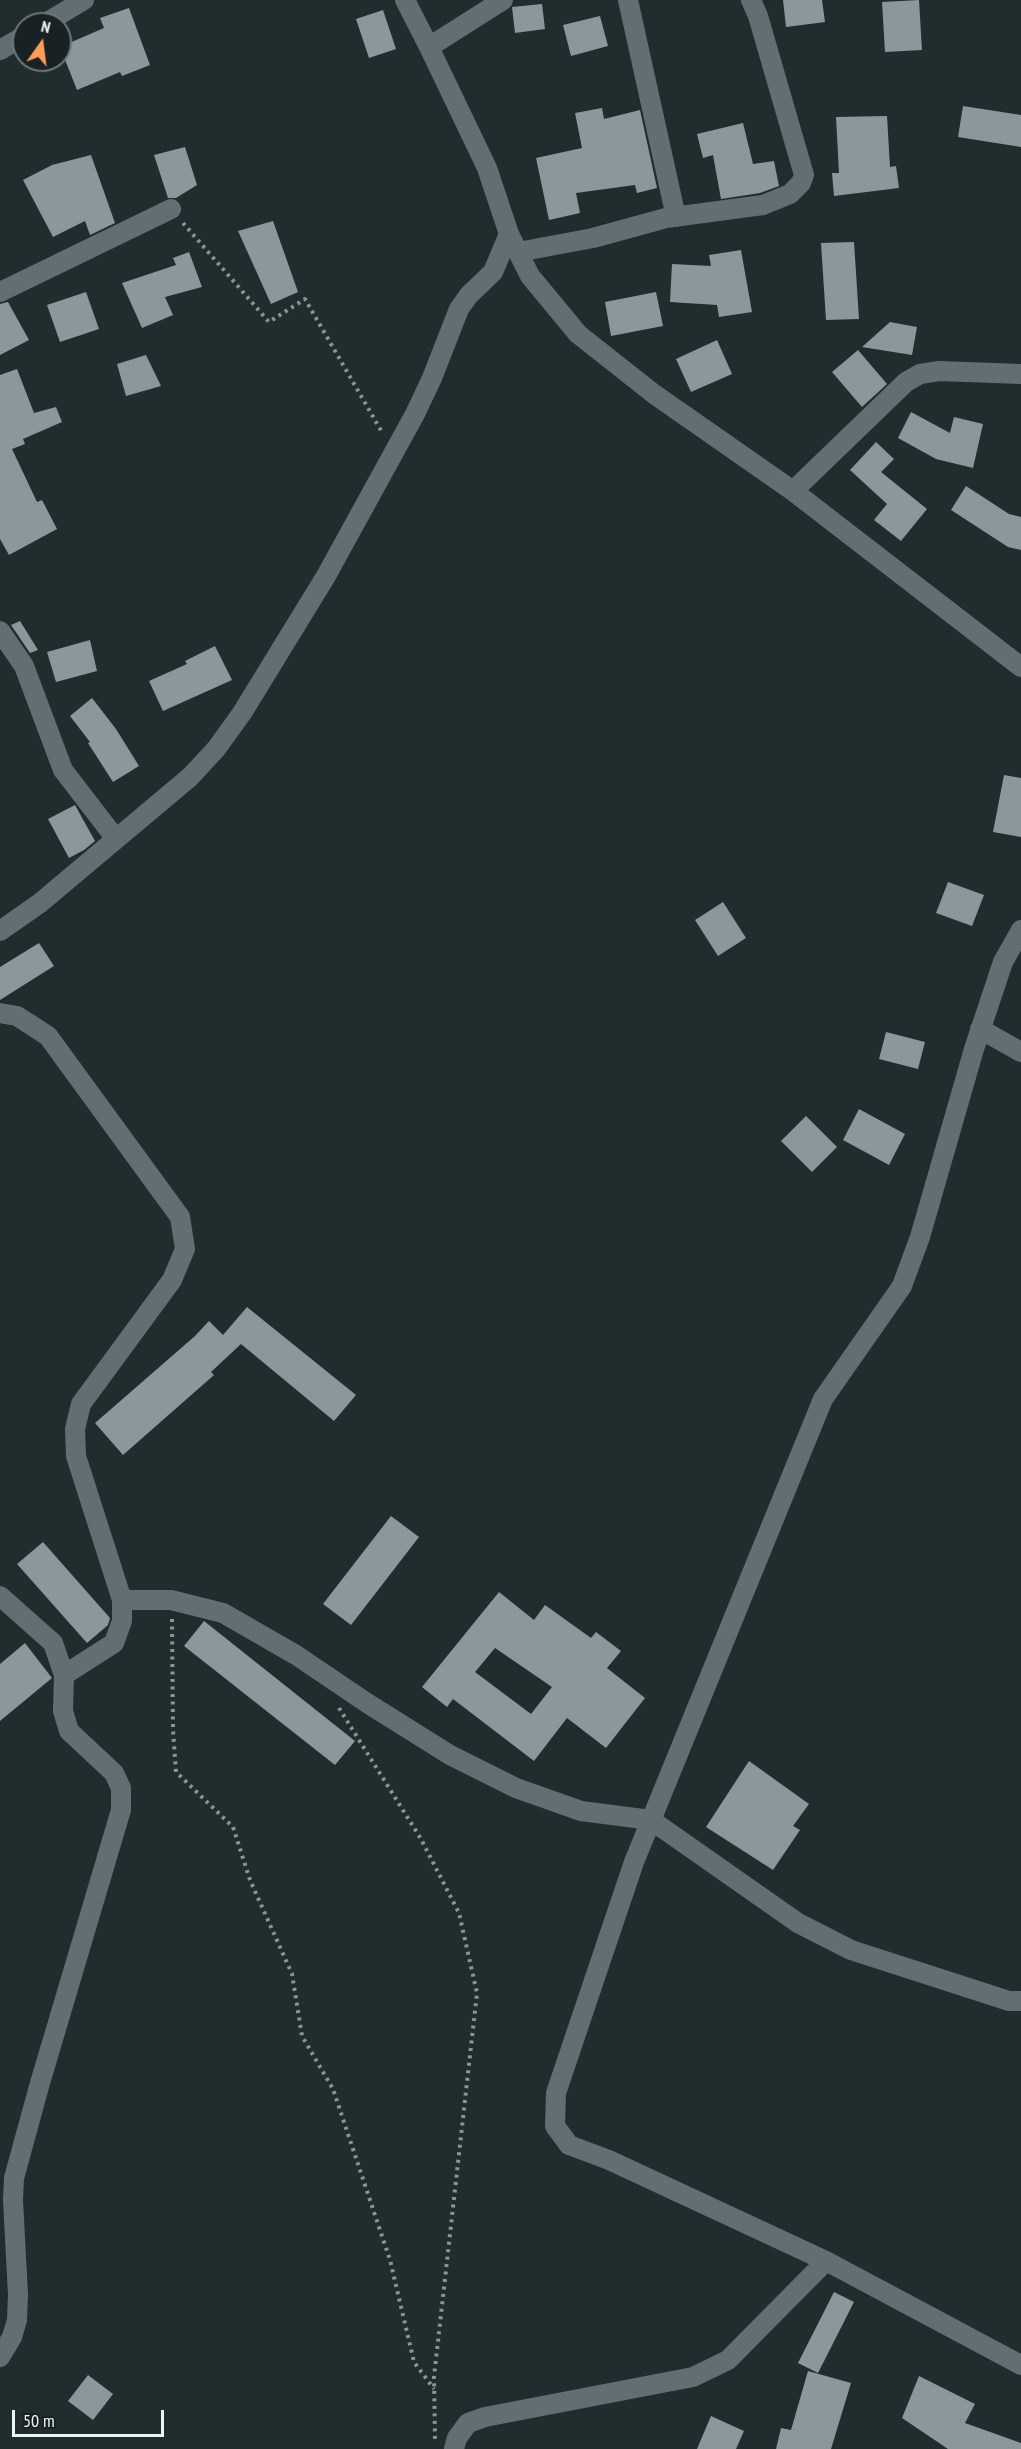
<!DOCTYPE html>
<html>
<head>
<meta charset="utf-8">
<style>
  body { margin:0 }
  #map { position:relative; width:1021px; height:2449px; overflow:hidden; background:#212c2e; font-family:"PT Sans Narrow",sans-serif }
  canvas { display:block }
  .north { position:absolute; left:12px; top:12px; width:60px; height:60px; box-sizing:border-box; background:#182225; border:2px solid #6e7679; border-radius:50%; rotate:14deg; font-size:16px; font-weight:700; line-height:24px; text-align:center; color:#eef4f6 }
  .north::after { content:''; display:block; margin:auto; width:21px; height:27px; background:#fe9c58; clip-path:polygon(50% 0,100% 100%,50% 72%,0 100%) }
  .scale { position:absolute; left:12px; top:2410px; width:152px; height:27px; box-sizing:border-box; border:3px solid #eef4f6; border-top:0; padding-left:8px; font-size:18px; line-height:21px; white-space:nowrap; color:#eef4f6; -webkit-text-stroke:4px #182225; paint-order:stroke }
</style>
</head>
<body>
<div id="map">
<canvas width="1021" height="2449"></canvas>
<div class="north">N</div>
<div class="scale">50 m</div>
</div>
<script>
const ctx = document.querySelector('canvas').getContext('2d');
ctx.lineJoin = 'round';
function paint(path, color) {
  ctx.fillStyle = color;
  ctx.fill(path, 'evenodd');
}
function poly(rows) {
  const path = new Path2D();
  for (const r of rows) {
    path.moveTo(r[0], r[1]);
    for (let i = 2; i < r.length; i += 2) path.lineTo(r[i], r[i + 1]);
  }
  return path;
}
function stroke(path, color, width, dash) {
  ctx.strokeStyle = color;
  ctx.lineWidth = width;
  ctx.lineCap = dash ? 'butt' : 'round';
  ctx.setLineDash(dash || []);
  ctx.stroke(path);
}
paint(poly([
  [783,0,822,0,825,22,786,27],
  [919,0,922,50,885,52,882,2],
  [542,4,545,29,515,33,512,7],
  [129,8,150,65,122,76,120,72,77,90,60,47,104,28,100,18],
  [383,10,396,49,369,58,356,19],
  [600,16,608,46,571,56,563,25],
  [963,106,1021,115,1021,147,958,137],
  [602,108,604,119,640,110,657,188,637,193,635,185,576,193,580,213,549,220,536,158,582,148,575,113],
  [887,116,890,167,896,166,899,188,834,196,832,173,839,173,836,117],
  [743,123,753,164,774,161,779,186,760,193,721,199,713,155,703,158,697,134],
  [185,147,197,185,176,198,168,198,154,155],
  [91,155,115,223,90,235,85,221,53,237,23,180,52,165],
  [273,221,298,292,271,304,238,231],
  [854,242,859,319,826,320,821,243],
  [741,250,752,312,719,317,717,305,670,302,672,264,711,266,709,255],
  [189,252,202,287,165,297,173,315,142,328,122,283,176,265,173,258],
  [86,292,99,329,60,342,47,305],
  [656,292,663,326,611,336,605,302],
  [8,302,29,340,0,355,0,304],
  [890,322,917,327,912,355,862,347],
  [717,340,732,374,691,392,676,359],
  [858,350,887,384,862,407,832,372],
  [146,355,161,386,126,396,117,364],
  [17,369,34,413,56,407,62,422,23,439,25,444,12,449,37,502,42,500,57,529,9,555,0,539,0,375],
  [911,412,950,433,954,417,983,424,973,468,936,459,898,438],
  [876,442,894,459,881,472,927,509,901,541,874,520,887,504,850,470],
  [966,486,1009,514,1021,517,1021,550,1008,547,951,510],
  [20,621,38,650,30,653,11,625],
  [90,640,97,671,56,682,47,652],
  [215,646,232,680,163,711,149,681,187,664,185,661],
  [92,698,116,729,139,766,113,782,88,743,90,742,70,716],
  [1004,775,1021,778,1021,837,993,832],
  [75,805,95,841,84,850,69,858,48,819],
  [948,882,984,895,972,926,936,913],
  [723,902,746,938,718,956,695,920],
  [39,943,54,966,0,1000,0,967],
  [886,1032,925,1042,918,1069,879,1059],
  [859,1109,905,1134,889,1165,843,1140],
  [806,1116,837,1147,812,1172,781,1141],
  [247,1307,356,1395,334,1421,241,1344,211,1372,214,1375,123,1455,95,1423,195,1336,209,1321,223,1335],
  [391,1516,419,1537,351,1625,323,1604],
  [43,1542,110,1618,108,1625,87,1643,17,1564],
  [499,1592,534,1620,545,1605,591,1638,596,1632,621,1651,607,1668,645,1698,606,1748,567,1718,534,1761,453,1699,447,1707,422,1687],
  [495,1648,552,1687,531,1714,475,1672],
  [204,1621,355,1741,335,1765,184,1646],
  [25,1643,52,1678,0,1721,0,1664],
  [749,1761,809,1804,793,1826,800,1830,773,1870,706,1827],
  [834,2292,854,2302,818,2373,798,2363],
  [808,2371,851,2383,831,2449,776,2449,781,2428,791,2430],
  [88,2375,113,2394,93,2420,68,2401],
  [919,2376,975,2404,965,2423,1021,2443,1021,2449,948,2449,902,2418],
  [711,2416,744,2431,736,2449,697,2449]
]), '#8b989b');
stroke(poly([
  [183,223,269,322,305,299,383,434],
  [172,1619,173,1730,176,1772,233,1827,250,1880,292,1974,302,2036,333,2089,390,2260,414,2362,434,2389],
  [339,1708,421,1839,459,1913,477,1993,434,2377,435,2440]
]), '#8b9496', 4, [3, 4.5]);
stroke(poly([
  [405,0,429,47,487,168,509,234,530,276,578,334,654,394,793,491,1021,667],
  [628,0,676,217],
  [44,24,84,0],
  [429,47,503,0],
  [0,50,24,36],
  [518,252,593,238,666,218,763,205,790,194,801,183,804,175,758,16,751,0],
  [0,292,171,209],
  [793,491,906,382,920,374,939,371,1021,374],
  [0,631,24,666,63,770,116,839],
  [1021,930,1003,962,974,1049,920,1237,902,1286,823,1399,634,1862,556,2093,555,2126,569,2145,609,2160,826,2261,1021,2365],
  [0,931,40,903,190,777,216,749,242,713,326,576,415,414,432,378,459,309,469,295,493,272,509,234],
  [0,1013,17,1016,48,1036,180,1217,185,1249,172,1280,81,1404,75,1429,76,1456,122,1600,122,1621,114,1643,64,1675],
  [980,1029,1021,1052],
  [0,1596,53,1643,64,1675,63,1711,69,1731,114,1773,121,1788,121,1810,40,2083,14,2178,13,2200,18,2295,17,2320,12,2337,0,2357],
  [122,1600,171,1600,223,1613,296,1655,367,1703,450,1755,516,1788,581,1811,651,1820,798,1923,851,1950,1009,2001,1021,2001],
  [454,2449,457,2438,468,2423,485,2417,693,2377,728,2360,826,2261]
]), '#626e71', 20);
</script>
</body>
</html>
